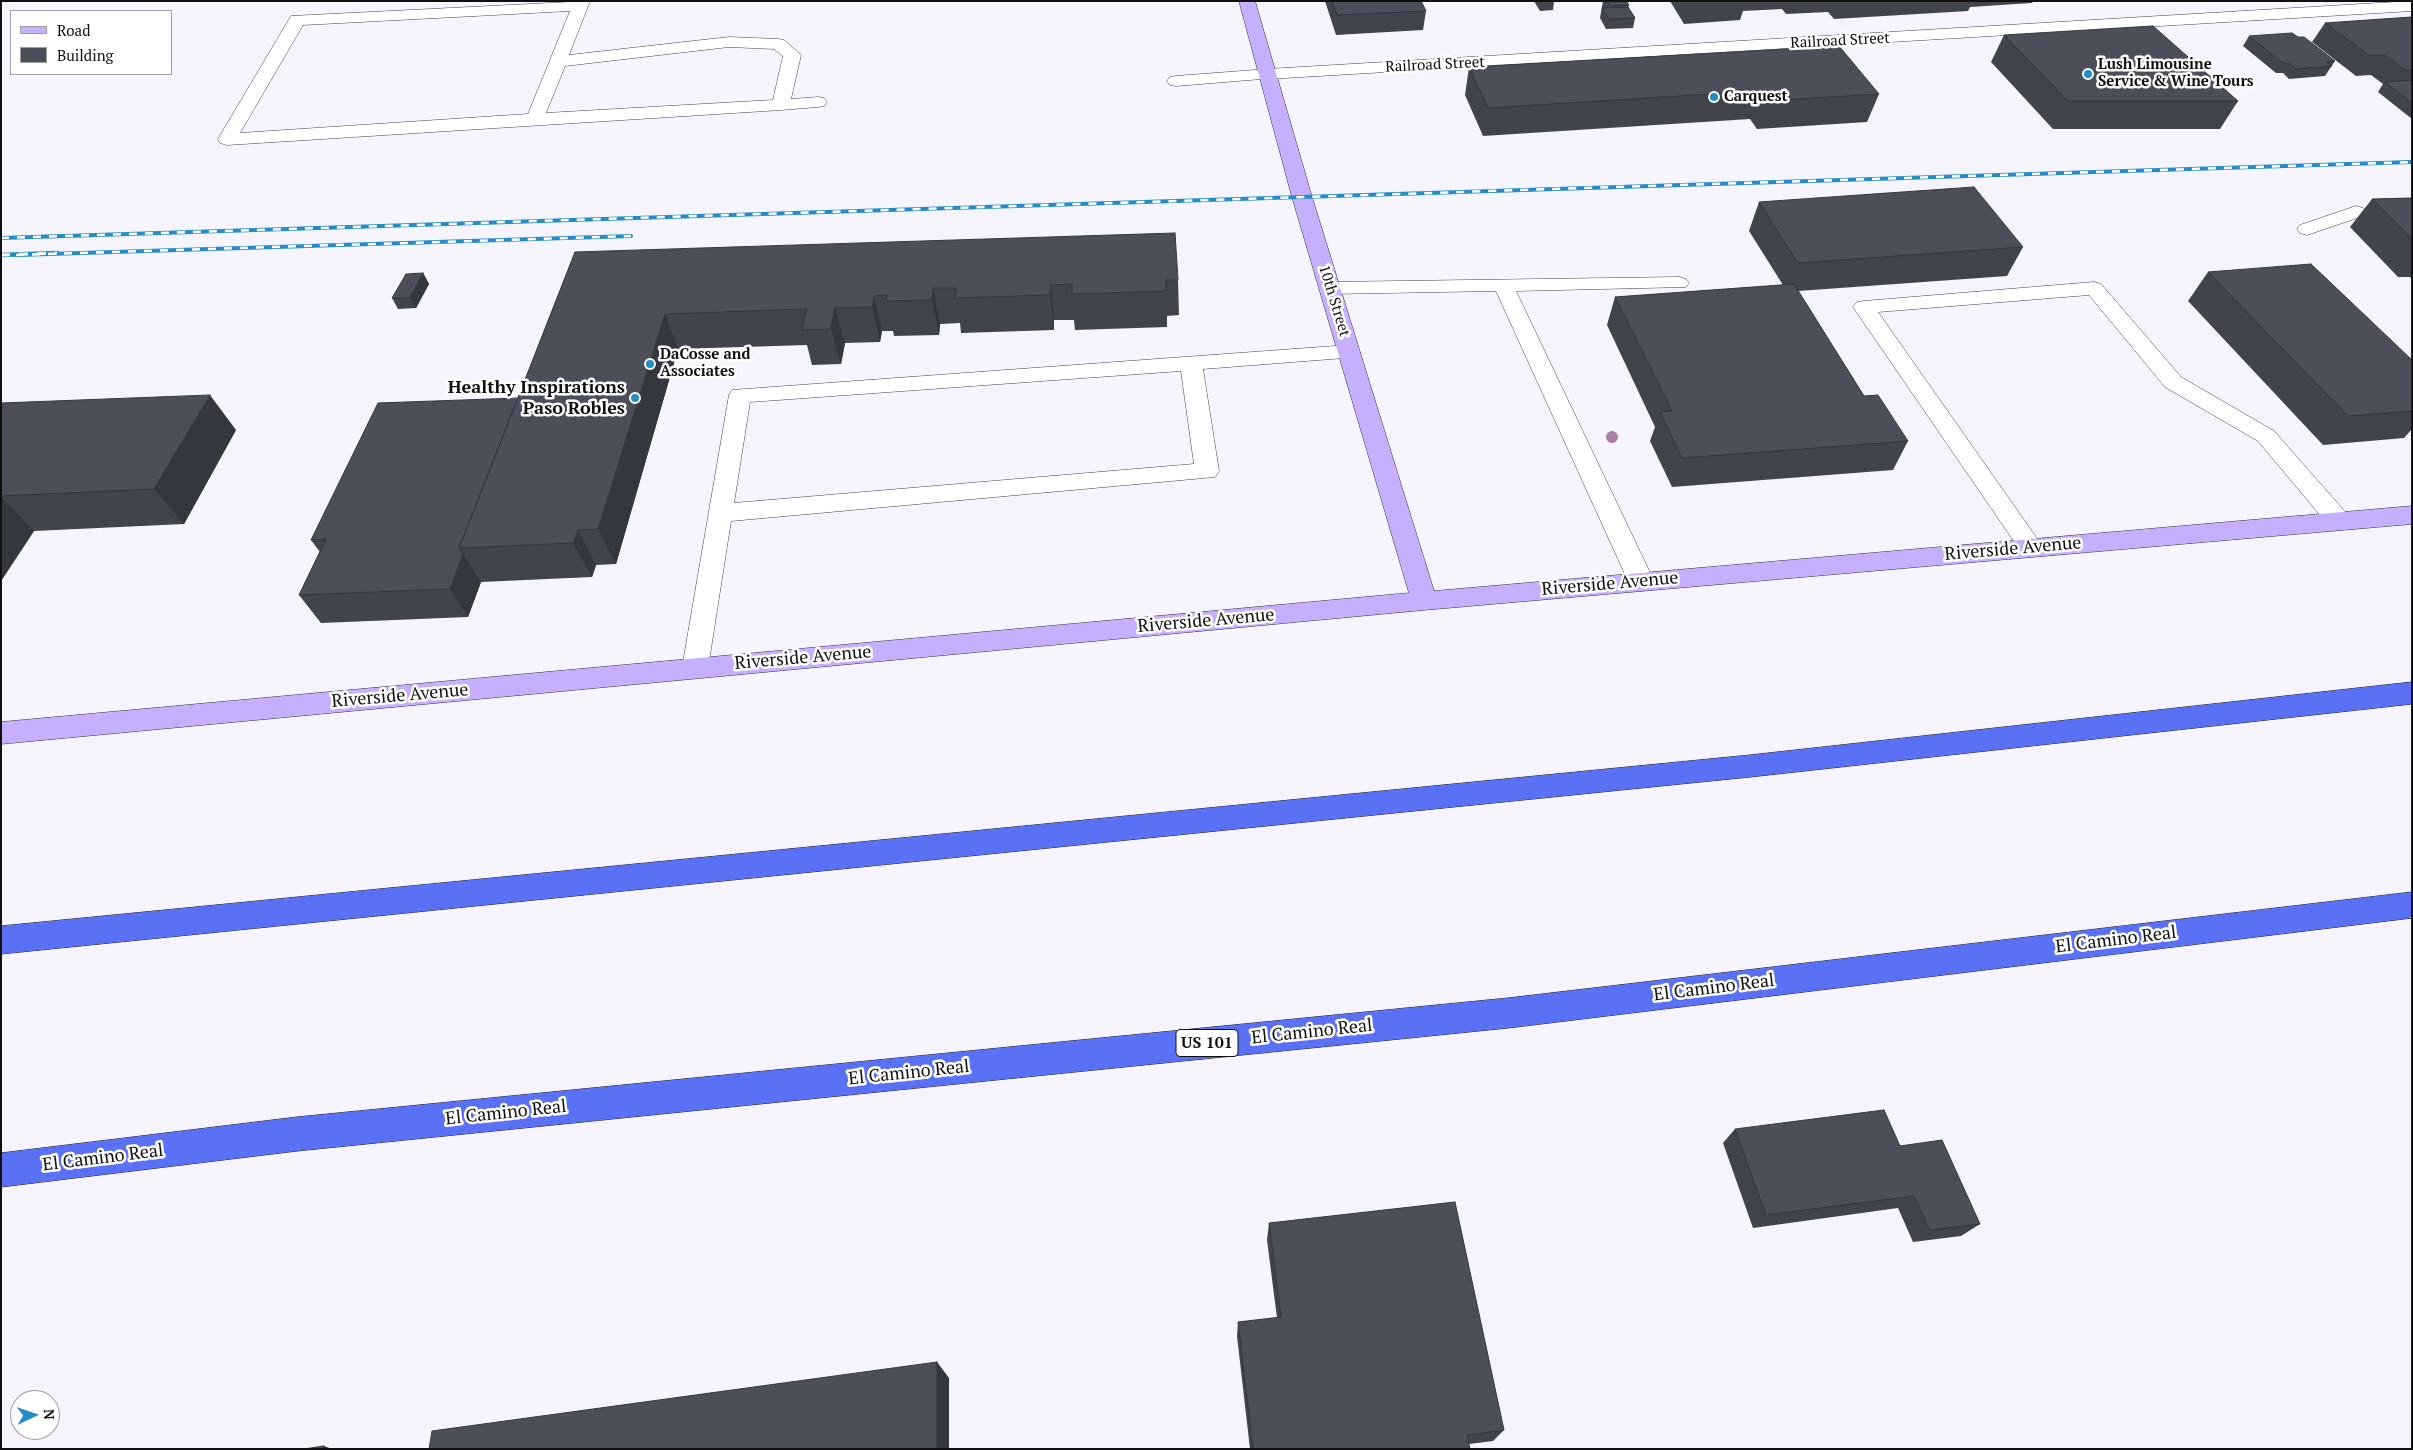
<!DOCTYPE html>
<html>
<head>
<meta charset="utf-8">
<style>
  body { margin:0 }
  #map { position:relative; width:2413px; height:1450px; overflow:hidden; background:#f6f4ff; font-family:"PT Serif",serif }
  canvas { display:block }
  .frame { position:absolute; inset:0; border:2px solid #101010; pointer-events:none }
  .legend { position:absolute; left:10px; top:10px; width:162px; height:65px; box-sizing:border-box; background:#fff; border:1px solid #9f9f9f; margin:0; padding:6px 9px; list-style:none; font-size:15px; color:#101010 }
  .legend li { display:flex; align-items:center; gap:10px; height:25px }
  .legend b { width:25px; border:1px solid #9f9f9f }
  .north { position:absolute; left:10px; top:1390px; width:50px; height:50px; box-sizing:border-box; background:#fff; border:1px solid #9f9f9f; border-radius:50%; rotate:87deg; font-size:14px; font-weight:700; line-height:20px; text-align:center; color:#101010 }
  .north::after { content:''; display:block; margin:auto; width:18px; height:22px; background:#248dc5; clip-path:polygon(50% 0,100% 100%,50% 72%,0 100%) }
</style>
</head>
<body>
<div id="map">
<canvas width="2413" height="1450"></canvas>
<div class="frame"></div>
<ul class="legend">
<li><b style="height:6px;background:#c6afff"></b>Road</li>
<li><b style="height:14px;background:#4c4f5a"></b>Building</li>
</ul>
<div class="north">N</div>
</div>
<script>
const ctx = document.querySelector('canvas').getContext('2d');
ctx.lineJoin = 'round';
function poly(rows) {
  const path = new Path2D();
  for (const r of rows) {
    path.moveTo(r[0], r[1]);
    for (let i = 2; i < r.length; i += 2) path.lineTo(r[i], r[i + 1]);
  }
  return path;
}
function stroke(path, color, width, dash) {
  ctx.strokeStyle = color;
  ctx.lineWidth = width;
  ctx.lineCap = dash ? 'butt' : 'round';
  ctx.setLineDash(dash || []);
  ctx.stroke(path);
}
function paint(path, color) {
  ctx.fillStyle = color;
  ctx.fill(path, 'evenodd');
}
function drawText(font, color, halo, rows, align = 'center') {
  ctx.font = font + ' "PT Serif",serif';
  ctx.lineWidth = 5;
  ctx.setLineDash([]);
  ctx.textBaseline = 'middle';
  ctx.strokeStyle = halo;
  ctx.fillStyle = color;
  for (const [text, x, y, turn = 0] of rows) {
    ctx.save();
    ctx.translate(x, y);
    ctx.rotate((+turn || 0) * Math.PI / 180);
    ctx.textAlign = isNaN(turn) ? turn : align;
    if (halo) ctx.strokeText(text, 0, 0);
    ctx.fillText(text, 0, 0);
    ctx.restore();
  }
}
const lane = poly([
  [590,1,569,55,729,37,778,39,784,40,801,55,791,99,818,97,824,98,827,102,824,106,818,107,781,110,227,145,220,143,218,139,291,16,590,1],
  [570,11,528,114,240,133,303,25,570,11],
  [729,47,774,49,783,56,773,100,546,113,565,66,729,47],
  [1268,69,1274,70,1277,74,1274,78,1176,86,1170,85,1167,81,1170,77,1176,76,1268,69],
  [2356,206,2363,208,2366,212,2363,216,2307,235,2300,233,2297,229,2300,225,2356,206],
  [1679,277,1686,279,1689,283,1686,287,1516,291,1654,581,1650,588,1641,590,1632,588,1628,581,1496,291,1330,294,1323,292,1320,288,1323,284,1330,282,1679,277],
  [2094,282,2101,284,2181,377,2274,431,2348,515,2351,521,2348,527,2339,530,2330,527,2258,441,2165,387,2089,295,1878,312,2043,547,2040,553,2031,556,2022,553,1853,307,1857,302,1864,301,2094,282],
  [1349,345,1357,347,1360,352,1357,357,1203,369,1219,471,1215,477,731,521,708,668,704,675,695,678,686,675,682,668,729,395,732,390,1349,345],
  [1181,371,1194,464,734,503,750,402,1181,371]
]);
const street = poly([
  [2412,1,2412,11,1268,79,1262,78,1259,74,1262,70,1268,69,2412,1]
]);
const secondary = poly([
  [1239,1,1255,1,1312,197,1434,591,2412,506,2412,524,1424,610,1,744,1,722,1409,593,1292,197,1239,1]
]);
const highway = poly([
  [2412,682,2412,704,1750,777,1,954,1,926,1750,755,2412,682],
  [2412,892,2412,918,1508,1028,297,1151,1,1187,1,1153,297,1117,1508,998,2412,892]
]);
stroke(lane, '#434343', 1);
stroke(street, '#434343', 1);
stroke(secondary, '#323232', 1);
stroke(highway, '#212121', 1);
paint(lane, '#fff');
paint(street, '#fff');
paint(secondary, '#c6afff');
paint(highway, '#5a71f6');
const railFar1 = poly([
  [1,238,2412,162],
  [16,255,631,236]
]);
const rail = poly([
  [1,255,57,253]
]);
stroke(railFar1, '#248dc5', 4);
stroke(rail, '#248dc5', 4.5);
stroke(railFar1, '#fff', 2.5, [8]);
stroke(rail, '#fff', 3, [9]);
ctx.fillStyle = '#aa7ea5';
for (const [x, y] of [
  [1612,437]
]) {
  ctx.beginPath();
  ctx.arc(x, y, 6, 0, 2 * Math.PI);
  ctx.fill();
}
paint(poly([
  [1325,1,1421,1,1426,11,1423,30,1336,35],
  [1534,1,1554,1,1553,10,1540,11],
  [1603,1,1626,1,1629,5,1628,7,1635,18,1633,28,1606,29,1600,18],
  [1670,1,2033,1,2032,3,1970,7,1968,11,1834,19,1828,12,1786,14,1782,9,1743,11,1740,20,1684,24],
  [2412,17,2412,119,2378,92,2383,84,2371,75,2356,76,2312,42,2325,23],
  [2004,35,2238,101,2220,129,2053,129,1991,62],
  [2249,36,2335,61,2325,76,2289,79,2283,73,2276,73,2243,46],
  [1469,67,1879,94,1867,122,1757,129,1750,119,1483,136,1465,95],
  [2412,198,2412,279,2410,277,2398,277,2350,227,2372,199],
  [1759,202,2023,247,2007,276,1798,291,1864,396,1908,441,1893,470,1672,487,1650,441,1655,427,1607,325,1615,297,1783,285,1749,231],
  [575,252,1178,280,1179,315,1167,316,1167,327,1075,330,1074,320,1054,320,1054,330,961,333,960,323,940,324,939,335,894,336,893,331,882,331,880,342,845,343,841,364,812,365,807,345,678,349,616,564,596,565,592,577,481,582,468,617,321,623,299,595,320,552,311,540,518,398],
  [2208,272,2412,360,2412,429,2404,438,2323,445,2188,301],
  [423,273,429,284,416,308,398,309,392,298],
  [1,403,236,430,184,524,34,531,1,581],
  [1735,1129,1900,1146,1980,1224,1961,1236,1913,1242,1898,1208,1753,1228,1723,1143],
  [1269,1223,1504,1430,1493,1441,1469,1444,1470,1449,1250,1449,1237,1336,1238,1322,1277,1318,1267,1240]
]), '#41444d');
paint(poly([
  [423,273,429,284,416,308,410,298],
  [1051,285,1054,320,1054,330,1050,295],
  [933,288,940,324,939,335,932,300],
  [874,296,882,331,880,342,872,307],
  [835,308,845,343,841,364,831,329],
  [665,314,678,349,616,564,598,529],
  [210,395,236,430,184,524,154,489],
  [1,497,34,531,1,581],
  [578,530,596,565,592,577,573,543],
  [463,554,481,582,468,617,450,589],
  [937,1362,949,1378,949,1449,937,1449],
  [324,1446,332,1449,323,1449]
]), '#35373f');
const building = poly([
  [1332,1,1421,1,1426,11,1337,15,1332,1],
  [1607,1,1626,1,1629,5,1610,6,1607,1],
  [1628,7,1635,18,1609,19,1602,8,1628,7],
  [2412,17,2412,70,2405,70,2385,55,2370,56,2325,23,2412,17],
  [2153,26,2238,101,2068,101,2004,35,2153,26],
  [2292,33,2298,37,2304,37,2335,61,2326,62,2332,66,2296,69,2289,63,2283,63,2249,36,2292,33],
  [1839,46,1879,94,1766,101,1759,91,1488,108,1469,67,1839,46],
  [2412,80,2412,103,2385,82,2412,80],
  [1974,187,2023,247,1798,263,1759,202,1974,187],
  [2412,198,2412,239,2372,199,2412,198],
  [1175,233,1178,280,1166,280,1166,291,1072,294,1072,284,1051,285,1050,295,955,298,956,288,933,288,932,300,886,301,887,295,874,296,872,307,835,308,831,329,802,330,807,309,665,314,598,529,578,530,573,543,459,548,575,252,1175,233],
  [2311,264,2412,360,2412,411,2348,416,2208,272,2311,264],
  [423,273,410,298,392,298,406,274,423,273],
  [1794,284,1864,396,1878,395,1908,441,1682,458,1660,412,1672,411,1615,297,1794,284],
  [210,395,154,489,1,496,1,403,210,395],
  [518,398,459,548,463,554,450,589,299,595,326,539,311,540,378,403,518,398],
  [1884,1110,1900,1146,1942,1140,1980,1224,1930,1230,1914,1196,1766,1215,1735,1129,1884,1110],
  [1455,1202,1504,1430,1467,1435,1470,1449,1253,1449,1238,1322,1281,1317,1269,1223,1455,1202],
  [937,1362,937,1449,429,1449,432,1431,937,1362],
  [324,1446,323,1449,304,1449,324,1446]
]);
paint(building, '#4c4f5a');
stroke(building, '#35373f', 1);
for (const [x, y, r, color] of [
  [2088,74,5,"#248dc5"],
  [1714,97,5,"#248dc5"],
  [650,364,5,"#248dc5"],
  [635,398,5,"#248dc5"]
]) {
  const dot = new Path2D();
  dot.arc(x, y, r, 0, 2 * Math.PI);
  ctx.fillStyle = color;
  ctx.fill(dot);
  stroke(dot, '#fff', 2);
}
drawText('15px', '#101010', '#fff', [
  ["Railroad Street",1840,41,-3],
  ["Railroad Street",1435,65,-3],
  ["10th Street",1334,301,73]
]);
drawText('bold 15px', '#101010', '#fff', [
  ["Lush Limousine",2098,65],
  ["Service & Wine Tours",2098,82],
  ["Carquest",1724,97],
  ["DaCosse and",660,355],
  ["Associates",660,372]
], 'left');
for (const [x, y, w] of [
  [1207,1043,62]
]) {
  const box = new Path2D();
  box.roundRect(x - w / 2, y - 13.5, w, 27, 4);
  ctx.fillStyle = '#fff';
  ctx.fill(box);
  stroke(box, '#101010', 1);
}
drawText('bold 16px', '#101010', null, [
  ["US 101",1207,1043]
]);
drawText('bold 18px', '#101010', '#fff', [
  ["Healthy Inspirations",625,388],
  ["Paso Robles",625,409]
], 'right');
drawText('18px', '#101010', '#fff', [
  ["Riverside Avenue",2013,549,-5],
  ["Riverside Avenue",1610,584,-5],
  ["Riverside Avenue",1206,621,-5],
  ["Riverside Avenue",803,658,-5],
  ["Riverside Avenue",400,696,-5],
  ["El Camino Real",2116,940,-7],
  ["El Camino Real",1714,988,-7],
  ["El Camino Real",1312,1032,-6],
  ["El Camino Real",909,1073,-6],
  ["El Camino Real",506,1113,-6],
  ["El Camino Real",103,1158,-7]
]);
</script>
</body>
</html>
